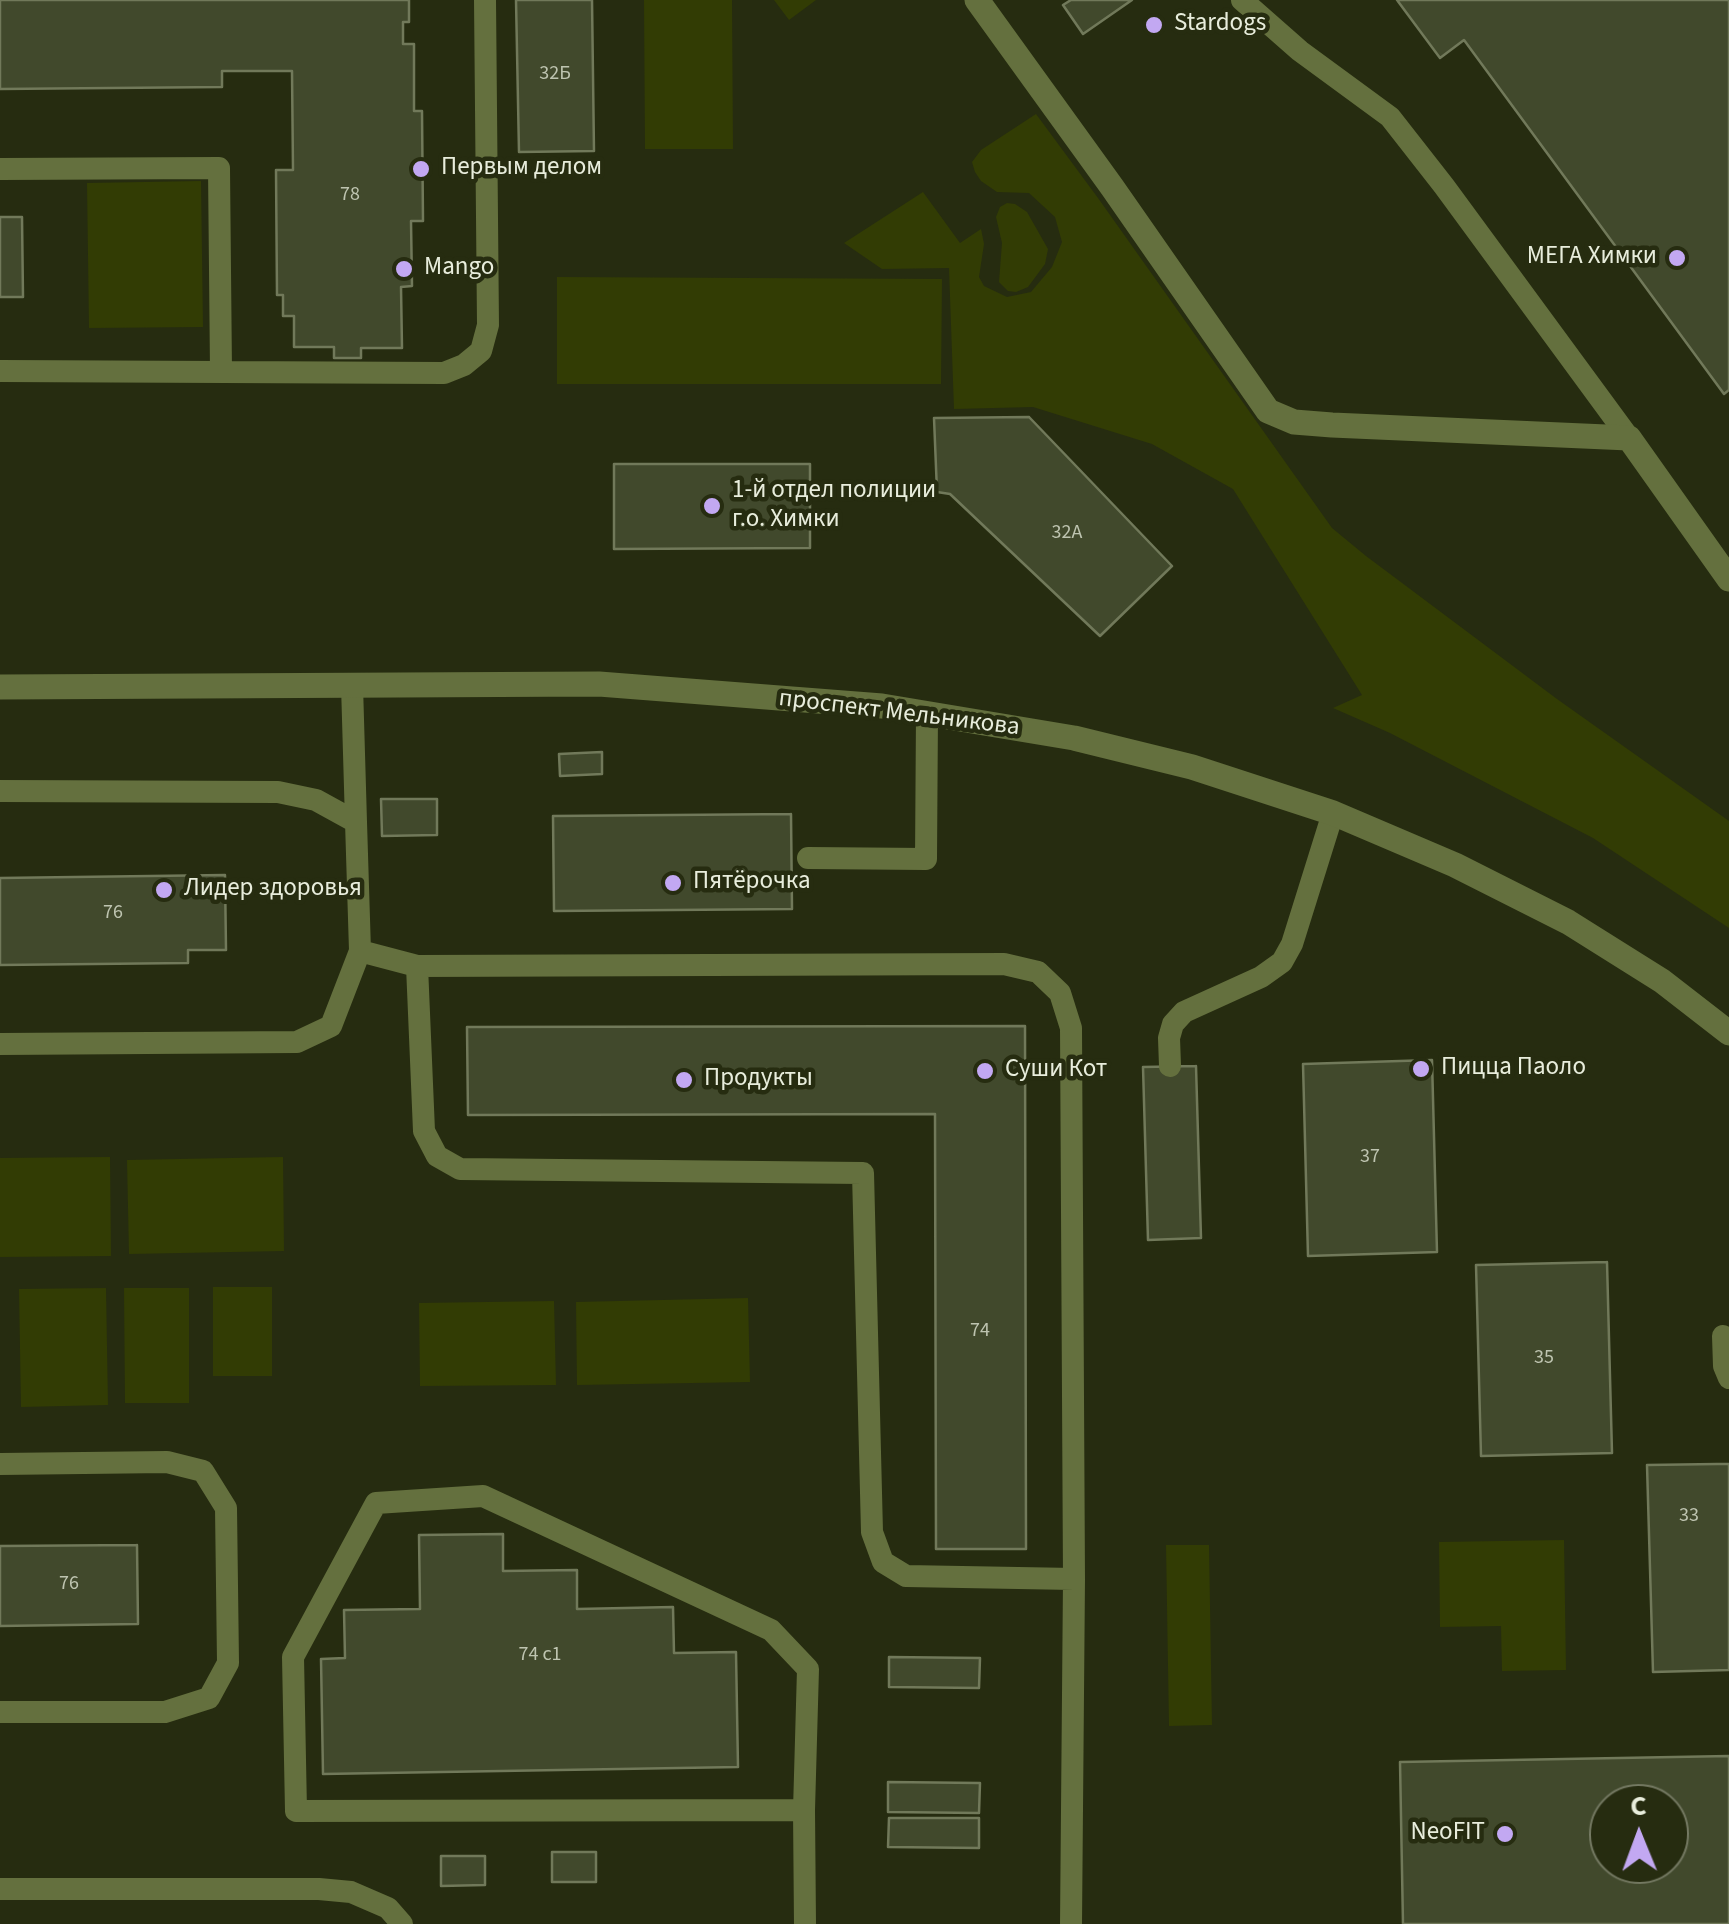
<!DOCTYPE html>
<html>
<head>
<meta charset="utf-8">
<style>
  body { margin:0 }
  #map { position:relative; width:1729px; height:1924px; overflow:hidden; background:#262c10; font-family:"Source Sans 3",sans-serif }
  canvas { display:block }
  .north { position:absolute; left:1589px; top:1784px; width:100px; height:100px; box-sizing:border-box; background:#262c10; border:2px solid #747962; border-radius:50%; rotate:359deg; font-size:28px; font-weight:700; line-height:40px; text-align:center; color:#e8eddc }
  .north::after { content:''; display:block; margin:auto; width:35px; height:45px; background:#c2a8f2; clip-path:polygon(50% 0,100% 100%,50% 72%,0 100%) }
</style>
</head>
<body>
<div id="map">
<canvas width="1729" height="1924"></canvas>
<div class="north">С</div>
</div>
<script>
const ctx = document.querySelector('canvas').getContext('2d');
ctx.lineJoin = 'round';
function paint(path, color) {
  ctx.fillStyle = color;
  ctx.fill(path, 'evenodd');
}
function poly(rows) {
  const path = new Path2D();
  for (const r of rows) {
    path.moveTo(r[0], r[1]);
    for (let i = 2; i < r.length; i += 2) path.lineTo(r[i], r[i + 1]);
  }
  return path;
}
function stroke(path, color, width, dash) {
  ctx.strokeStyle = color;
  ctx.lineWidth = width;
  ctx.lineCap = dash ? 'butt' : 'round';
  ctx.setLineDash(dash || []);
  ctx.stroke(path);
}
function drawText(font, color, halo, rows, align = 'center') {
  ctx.font = font + ' "Source Sans 3",sans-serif';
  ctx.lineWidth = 9;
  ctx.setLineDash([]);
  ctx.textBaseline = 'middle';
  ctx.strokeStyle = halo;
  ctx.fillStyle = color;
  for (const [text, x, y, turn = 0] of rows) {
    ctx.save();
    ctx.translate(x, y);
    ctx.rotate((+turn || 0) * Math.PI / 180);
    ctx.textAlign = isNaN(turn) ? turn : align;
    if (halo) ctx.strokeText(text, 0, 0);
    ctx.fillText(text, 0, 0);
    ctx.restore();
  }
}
paint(poly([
  [644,0,732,0,733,149,645,149],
  [774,0,816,0,789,20],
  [1036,114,1098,198,1332,528,1366,556,1557,699,1729,821,1729,928,1593,838,1390,733,1333,708,1362,695,1233,489,1152,444,1033,407,954,409,949,268,882,269,844,243,923,192,960,243,981,229,984,244,979,277,984,286,1007,297,1031,292,1052,267,1062,242,1055,217,1029,193,997,192,981,181,975,172,972,162,981,150],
  [201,181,203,327,89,328,87,183],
  [1007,203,1015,204,1027,212,1048,249,1045,264,1028,287,1016,292,1008,291,999,282,1002,243,996,217,1000,207],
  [557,277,942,279,941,384,557,384],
  [110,1157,111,1256,0,1257,0,1158],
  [283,1157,284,1251,129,1254,127,1160],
  [213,1287,272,1287,272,1376,213,1376],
  [106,1288,108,1405,21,1407,19,1289],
  [124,1288,189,1288,189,1403,125,1403],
  [748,1298,750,1382,577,1385,576,1302],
  [554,1301,556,1385,420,1386,419,1303],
  [1564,1540,1566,1670,1502,1671,1501,1626,1440,1627,1439,1542],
  [1166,1545,1209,1545,1212,1725,1169,1726]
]), '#323c04');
const building = poly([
  [0,0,409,0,409,22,403,22,403,44,414,44,414,111,422,111,423,221,411,221,412,286,401,287,402,348,361,348,361,358,334,358,334,347,294,347,294,316,283,316,283,295,277,295,276,170,293,170,292,71,222,71,222,87,0,89,0,0],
  [516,0,592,0,594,151,519,152,516,0],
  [1071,0,1132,0,1083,34,1063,5,1071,0],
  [1397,0,1729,0,1729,390,1724,394,1464,40,1440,58,1397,0],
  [0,217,22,217,23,297,0,297,0,217],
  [1029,417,1172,566,1100,636,950,494,937,492,934,418,1029,417],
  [614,464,810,464,810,548,614,549,614,464],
  [602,752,602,774,560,776,559,754,602,752],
  [381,799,437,799,437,835,382,836,381,799],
  [791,814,792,909,554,911,553,816,791,814],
  [225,875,226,950,188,950,188,963,0,965,0,878,225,875],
  [1025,1026,1026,1549,936,1549,935,1114,468,1115,467,1027,1025,1026],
  [1432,1060,1437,1252,1308,1256,1303,1064,1432,1060],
  [1196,1066,1201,1238,1148,1240,1143,1067,1196,1066],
  [1607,1262,1612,1453,1481,1456,1476,1265,1607,1262],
  [1717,1464,1729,1464,1729,1670,1653,1672,1647,1465,1717,1464],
  [503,1534,503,1571,577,1570,577,1609,673,1607,674,1653,736,1652,738,1767,323,1774,321,1659,345,1658,344,1610,420,1609,419,1535,503,1534],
  [137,1545,138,1624,0,1626,0,1546,137,1545],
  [889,1657,980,1658,979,1688,889,1687,889,1657],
  [1729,1756,1729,1924,1403,1924,1400,1762,1729,1756],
  [1609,1804,1669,1804,1669,1864,1609,1864,1609,1804],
  [888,1782,980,1783,979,1813,888,1812,888,1782],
  [889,1818,979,1818,979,1848,888,1847,889,1818],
  [552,1852,596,1852,596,1882,552,1882,552,1852],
  [441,1856,485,1856,485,1885,441,1886,441,1856]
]);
paint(building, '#41492c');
stroke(building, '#71795a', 2.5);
stroke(poly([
  [1242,0,1300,51,1390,117,1444,186,1629,438],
  [0,169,219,168,221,371],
  [0,371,444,373,464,365,481,351,488,325,485,0],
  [352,685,356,822],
  [0,791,278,792,316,800,356,822,360,951,331,1026,297,1042,0,1044],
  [808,858,926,859,927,713],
  [360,951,417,966,424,1131,437,1156,460,1169,863,1173,872,1532,883,1562,906,1576,1074,1579],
  [417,966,1004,964,1038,972,1060,993,1071,1028,1074,1579,1071,1924],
  [1170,1066,1169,1038,1173,1024,1184,1012,1261,977,1282,962,1292,944,1333,813],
  [1723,1336,1724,1366,1729,1378],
  [0,1464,167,1462,203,1471,226,1508,228,1663,209,1698,165,1712,0,1712],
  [804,1810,296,1811,293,1657,376,1503,483,1496,771,1630,808,1669,804,1810,805,1924],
  [0,1889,319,1889,351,1892,388,1908,402,1924]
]), '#64703e', 22);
stroke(poly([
  [977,0,1112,187,1268,411,1294,422,1332,425,1629,438,1729,579],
  [0,687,599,684,882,706,1074,738,1192,767,1333,813,1455,865,1568,922,1662,981,1729,1033]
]), '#64703e', 25);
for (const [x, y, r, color] of [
  [1154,25,10,"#c2a8f2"],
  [421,169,10,"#c2a8f2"],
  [1677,258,10,"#c2a8f2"],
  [404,269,10,"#c2a8f2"],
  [712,506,10,"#c2a8f2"],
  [673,883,10,"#c2a8f2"],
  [164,890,10,"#c2a8f2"],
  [1421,1069,10,"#c2a8f2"],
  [985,1071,10,"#c2a8f2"],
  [684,1080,10,"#c2a8f2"],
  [1505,1834,10,"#c2a8f2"]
]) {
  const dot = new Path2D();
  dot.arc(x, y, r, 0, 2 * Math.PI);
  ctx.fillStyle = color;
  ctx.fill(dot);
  stroke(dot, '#262c10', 4);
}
drawText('20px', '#bec4b0', null, [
  ["32Б",555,75],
  ["78",350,196],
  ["32А",1067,534],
  ["76",113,914],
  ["37",1370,1158],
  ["74",980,1332],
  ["35",1544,1359],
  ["33",1689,1517],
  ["76",69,1585],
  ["74 с1",540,1656]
]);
drawText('25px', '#e8eddc', '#262c10', [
  ["Stardogs",1174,25],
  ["Первым делом",441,169],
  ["МЕГА Химки",1657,258,"right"],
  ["Mango",424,269],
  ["1-й отдел полиции",732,492],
  ["г.о. Химки",732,521],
  ["Пятёрочка",693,883],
  ["Лидер здоровья",184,890],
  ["Пицца Паоло",1441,1069],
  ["Суши Кот",1005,1071],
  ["Продукты",704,1080],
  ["NeoFIT",1485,1834,"right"]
], 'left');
drawText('25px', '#e8eddc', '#262c10', [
  ["проспект Мельникова",899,714,7]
]);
</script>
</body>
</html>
